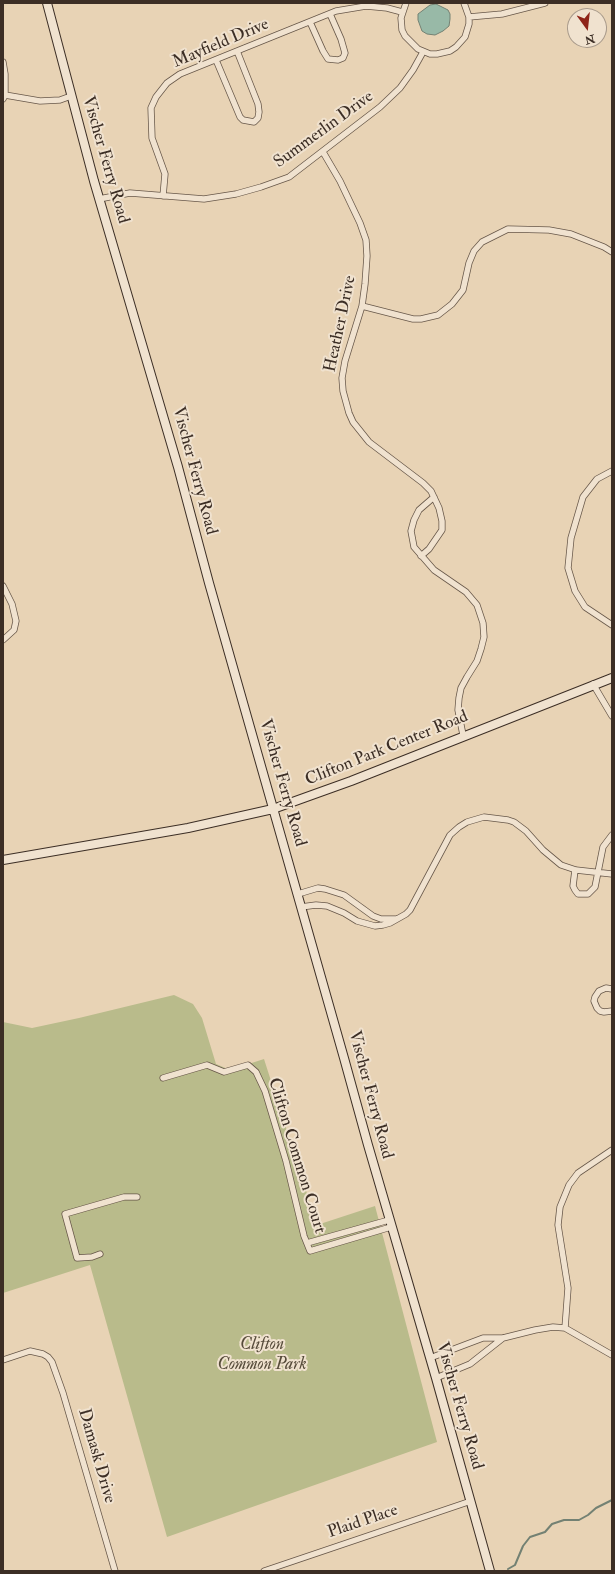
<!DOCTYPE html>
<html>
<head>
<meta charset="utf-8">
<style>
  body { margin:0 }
  #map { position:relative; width:615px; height:1574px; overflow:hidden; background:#e8d3b5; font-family:"IM FELL Double Pica",serif }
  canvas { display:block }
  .frame { position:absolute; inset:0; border:4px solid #3c2e25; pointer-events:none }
  .north { position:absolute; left:567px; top:8px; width:40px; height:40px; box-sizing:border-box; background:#f0e2cf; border:1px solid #a89a8b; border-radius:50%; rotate:165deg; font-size:11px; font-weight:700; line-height:16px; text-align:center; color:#3c2e25 }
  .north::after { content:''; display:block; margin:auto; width:14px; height:18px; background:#8f2418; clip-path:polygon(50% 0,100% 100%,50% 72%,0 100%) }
</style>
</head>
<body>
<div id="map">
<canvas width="615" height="1574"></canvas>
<div class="frame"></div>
<div class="north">N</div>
</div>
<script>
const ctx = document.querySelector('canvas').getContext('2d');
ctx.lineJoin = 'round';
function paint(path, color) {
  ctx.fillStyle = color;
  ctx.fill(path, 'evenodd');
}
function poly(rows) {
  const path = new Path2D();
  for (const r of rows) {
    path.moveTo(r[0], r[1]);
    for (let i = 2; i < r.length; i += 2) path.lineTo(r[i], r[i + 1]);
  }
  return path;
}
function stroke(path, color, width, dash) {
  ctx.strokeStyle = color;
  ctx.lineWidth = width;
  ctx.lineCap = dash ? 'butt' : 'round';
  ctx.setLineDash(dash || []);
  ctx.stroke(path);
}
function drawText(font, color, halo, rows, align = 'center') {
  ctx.font = font + ' "IM FELL Double Pica",serif';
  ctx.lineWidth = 4;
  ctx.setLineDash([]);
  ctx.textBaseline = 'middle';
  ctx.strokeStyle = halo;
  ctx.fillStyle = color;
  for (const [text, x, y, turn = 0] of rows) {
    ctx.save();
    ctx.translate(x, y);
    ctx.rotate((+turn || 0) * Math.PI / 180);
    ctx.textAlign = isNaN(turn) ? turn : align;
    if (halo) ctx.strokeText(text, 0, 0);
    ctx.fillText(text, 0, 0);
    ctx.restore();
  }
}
paint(poly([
  [174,995,193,1004,202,1018,216,1064,230,1070,264,1059,317,1225,375,1206,437,1442,167,1537,90,1265,3,1293,3,1022,32,1028,79,1018]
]), '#b9bb8b');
const water = poly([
  [436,4,448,10,450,14,450,19,449,26,443,31,435,35,427,34,422,31,418,20,418,14,430,5,436,4]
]);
paint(water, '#98b9a7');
stroke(water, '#738173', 1);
stroke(poly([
  [508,1569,515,1565,523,1546,530,1537,545,1532,552,1524,564,1520,579,1520,588,1515,596,1508,612,1500]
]), '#738173', 2);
const street = poly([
  [406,3,401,18,402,30,405,36,418,49,430,54,437,54,450,51,456,47,465,37,469,24,469,17,464,3],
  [469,17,502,14,545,3],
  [310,22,323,51,328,59,338,60,343,58,345,53,341,39,330,14],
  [216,60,240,117,243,120,254,122,258,118,259,112,258,104,237,51],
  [3,62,5,74,5,95,3,99],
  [5,95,40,101,60,100,71,96],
  [323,152,340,181,360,223,366,240,367,256,365,284,362,306,345,361,342,378,343,391,349,413,353,422,369,442,423,483,431,491,439,508,442,521,442,530,429,549,421,556],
  [163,196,165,174,152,138,151,108,156,97,167,83,180,74,336,11,366,6,387,8,402,12],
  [99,199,130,193,204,199,236,194,261,187,289,177,380,107,400,88,413,70,423,52],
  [362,306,413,319,421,319,438,315,452,304,463,290,469,263,474,251,482,242,508,229,549,230,571,234,604,247,612,252],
  [612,471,597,479,583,497,571,538,568,568,575,591,585,607,612,625],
  [434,497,419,510,414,520,411,531,414,547,434,570,466,592,477,605,483,623,484,637,481,649,477,661,467,677,461,688,459,698,458,710,463,735],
  [3,586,12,604,16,621,14,630,3,640],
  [593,684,612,716],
  [575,870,573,886,575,890,578,894,588,894,595,887,603,847,612,835],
  [298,894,318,888,325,889,344,895,373,916,381,919,396,919],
  [301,907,316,905,327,906,344,913,357,921,375,926,383,925,390,923,406,914,410,910,450,835,459,827,467,822,484,817,508,820,514,822,526,831,543,850,561,865,576,870,612,874],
  [612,989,606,988,599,991,595,997,594,1001,597,1008,600,1011,604,1012,612,1011],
  [163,1078,207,1065,224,1072,248,1065,256,1072,265,1091,286,1161,304,1236,310,1251,391,1227],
  [307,1243,389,1220],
  [100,1254,92,1257,77,1258,65,1214,124,1197,137,1197],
  [565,1328,568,1288,558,1225,560,1207,569,1185,578,1173,612,1150],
  [430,1358,483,1338,503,1338,535,1330,553,1327,565,1328,612,1355],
  [3,1360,30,1351,43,1354,48,1357,52,1362,63,1393,115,1571],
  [436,1378,470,1364,503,1338],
  [264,1571,471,1501]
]);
const secondary = poly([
  [47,3,94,181,178,467,209,583,344,1058,368,1145,436,1378,490,1571],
  [3,860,188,828,273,809,351,781,612,678]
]);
stroke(street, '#675749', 7);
stroke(secondary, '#3c2e25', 10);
stroke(street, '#f0e2cf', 5.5);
stroke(secondary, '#f0e2cf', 8);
drawText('17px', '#3c2e25', '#f0e2cf', [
  ["Mayfield Drive",221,44,-23],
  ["Summerlin Drive",324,130,-36],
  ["Vischer Ferry Road",105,160,74],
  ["Heather Drive",341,324,-78],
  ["Vischer Ferry Road",194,471,75],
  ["Clifton Park Center Road",387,749,-22],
  ["Vischer Ferry Road",282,783,74],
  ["Vischer Ferry Road",370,1095,75],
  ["Clifton Common Court",296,1156,73],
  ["Vischer Ferry Road",459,1406,74],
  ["Damask Drive",96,1456,74],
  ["Plaid Place",363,1522,-19]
]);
drawText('italic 17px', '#554a39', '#f0e2cf', [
  ["Clifton",262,1345],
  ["Common Park",262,1365]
]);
</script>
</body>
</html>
